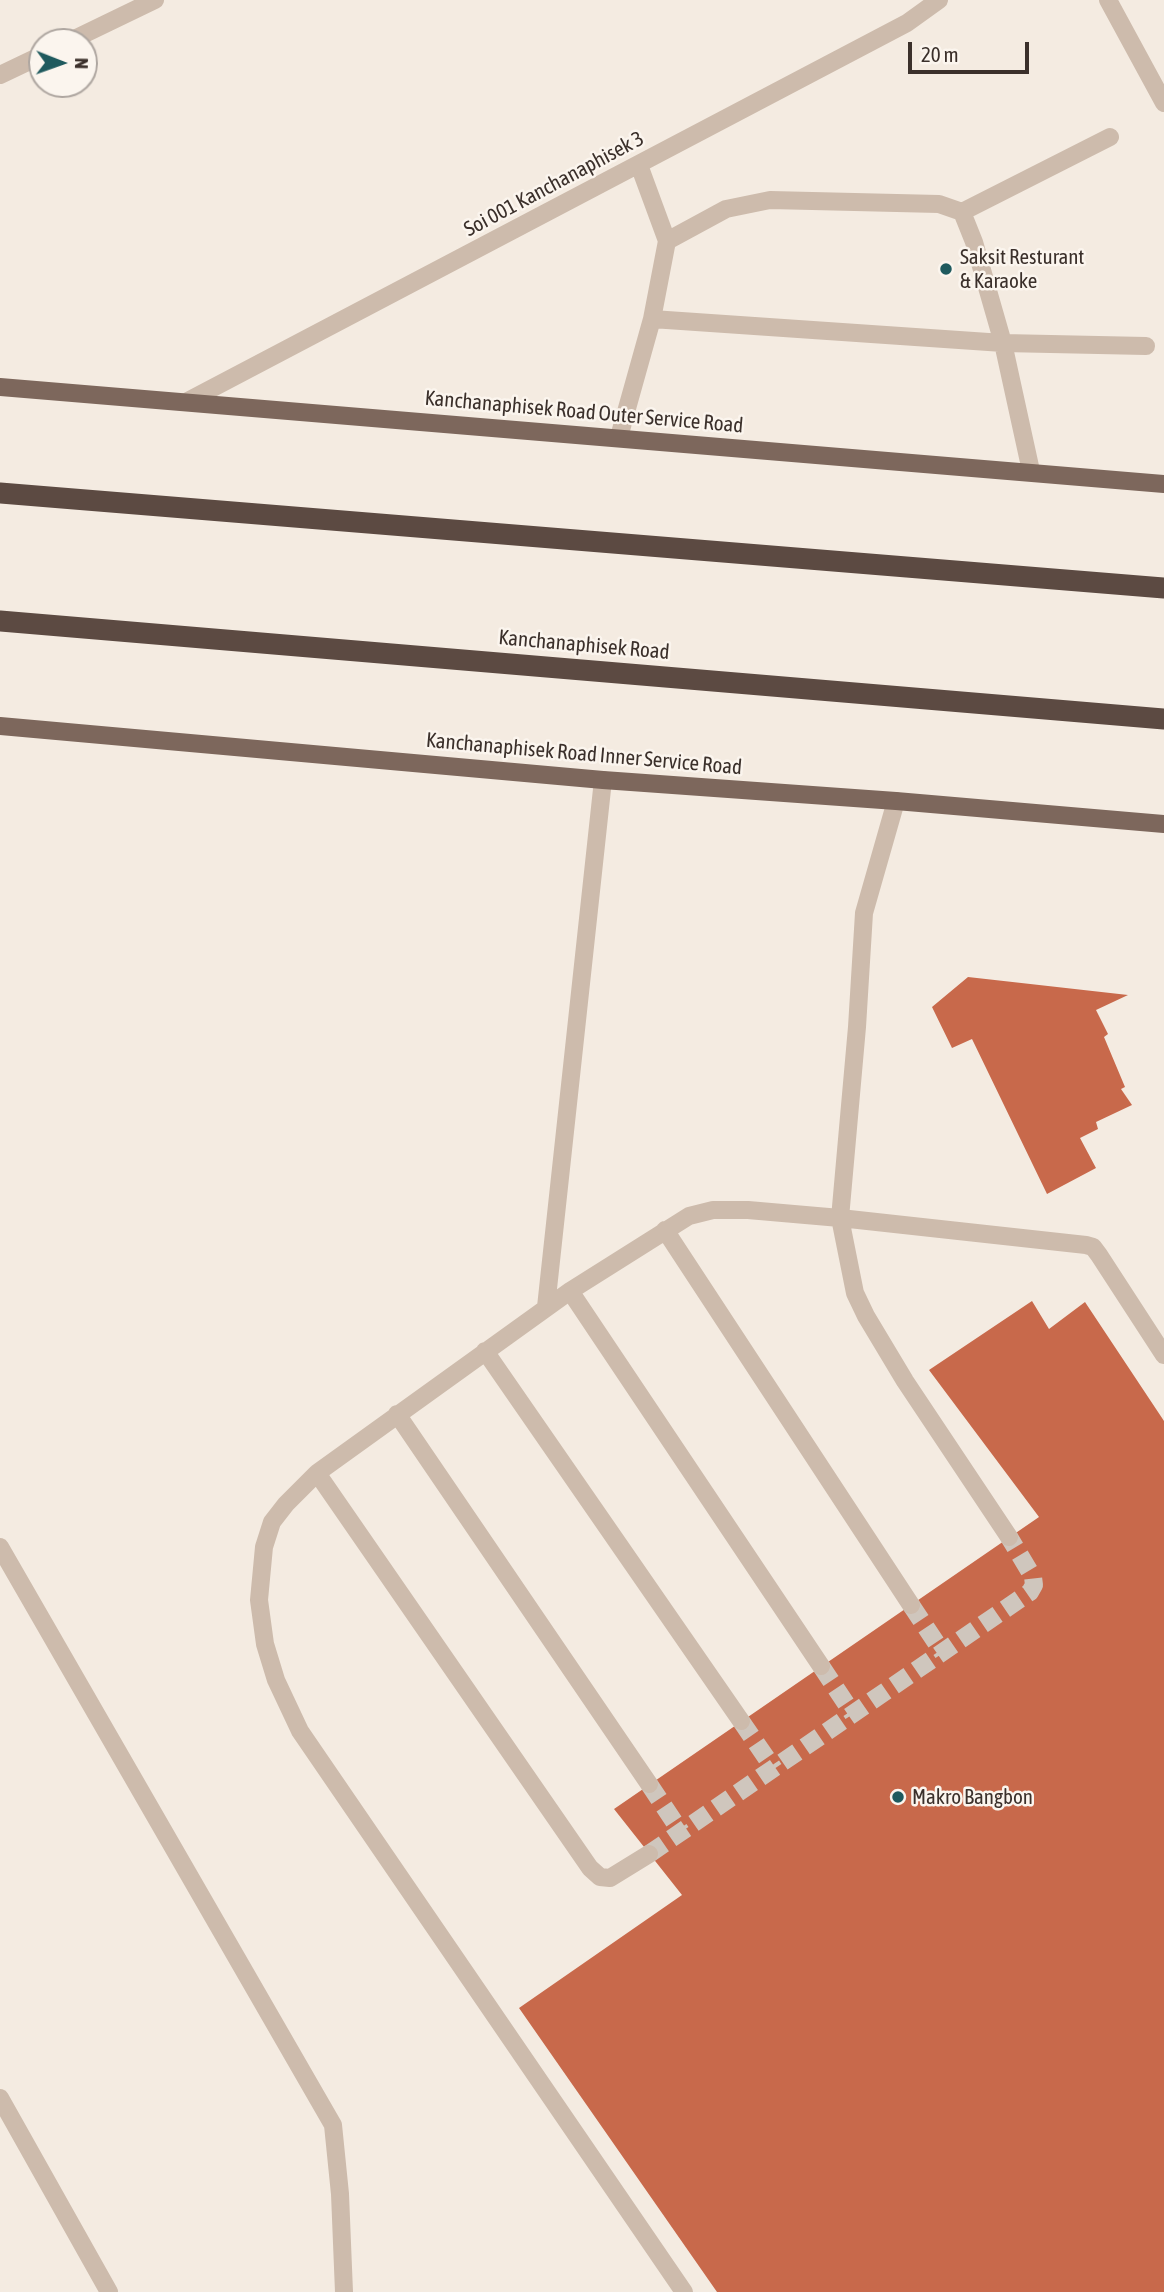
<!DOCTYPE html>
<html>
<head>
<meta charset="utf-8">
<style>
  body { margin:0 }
  #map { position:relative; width:1164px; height:2292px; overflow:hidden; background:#f4ebe1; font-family:"Asap Condensed",sans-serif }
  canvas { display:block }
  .north { position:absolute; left:28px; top:28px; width:70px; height:70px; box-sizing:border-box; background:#fbf5ee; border:2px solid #aea6a0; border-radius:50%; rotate:91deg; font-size:19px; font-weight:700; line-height:28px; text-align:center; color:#3b302b }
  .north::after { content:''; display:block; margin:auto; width:24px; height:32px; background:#1f5a5e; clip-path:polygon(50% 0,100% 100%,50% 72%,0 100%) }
  .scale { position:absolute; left:908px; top:42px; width:121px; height:32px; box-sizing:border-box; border:4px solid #3b302b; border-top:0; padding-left:9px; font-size:21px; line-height:24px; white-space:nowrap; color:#3b302b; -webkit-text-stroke:5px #fbf5ee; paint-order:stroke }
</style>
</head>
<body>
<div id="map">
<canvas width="1164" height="2292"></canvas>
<div class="north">N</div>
<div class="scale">20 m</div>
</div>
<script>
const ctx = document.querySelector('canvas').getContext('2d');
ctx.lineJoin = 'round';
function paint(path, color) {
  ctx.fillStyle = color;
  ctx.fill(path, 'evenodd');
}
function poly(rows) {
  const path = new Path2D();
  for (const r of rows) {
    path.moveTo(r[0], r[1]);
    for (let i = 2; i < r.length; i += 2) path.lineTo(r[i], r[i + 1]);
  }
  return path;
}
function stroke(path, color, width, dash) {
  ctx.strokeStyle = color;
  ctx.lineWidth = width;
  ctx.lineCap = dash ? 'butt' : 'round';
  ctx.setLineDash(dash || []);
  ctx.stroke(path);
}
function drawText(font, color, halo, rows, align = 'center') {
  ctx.font = font + ' "Asap Condensed",sans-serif';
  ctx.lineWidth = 5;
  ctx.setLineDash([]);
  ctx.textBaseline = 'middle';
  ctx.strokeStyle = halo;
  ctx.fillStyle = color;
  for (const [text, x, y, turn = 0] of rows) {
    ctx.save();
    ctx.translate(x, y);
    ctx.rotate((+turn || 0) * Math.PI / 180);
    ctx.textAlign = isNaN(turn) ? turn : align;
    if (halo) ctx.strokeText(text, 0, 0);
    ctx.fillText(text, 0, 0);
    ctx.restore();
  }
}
paint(poly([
  [968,977,1128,995,1096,1010,1108,1034,1104,1037,1125,1087,1121,1089,1132,1105,1096,1122,1098,1129,1080,1138,1096,1168,1047,1194,972,1039,952,1048,932,1007],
  [1032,1301,1049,1329,1085,1302,1164,1421,1164,2292,717,2292,519,2008,682,1895,614,1809,1039,1517,929,1370]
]), '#c8694b');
stroke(poly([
  [911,1605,943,1653],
  [821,1666,853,1714],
  [741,1721,774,1769],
  [649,1784,681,1832],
  [649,1854,1030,1592,1034,1585,1033,1577,1009,1537]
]), '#cfc6bd', 18, [18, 9]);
stroke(poly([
  [1108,0,1164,103],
  [68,42,155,0],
  [0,75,42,55],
  [639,165,667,241],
  [962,212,974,242,1003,343,1031,471],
  [652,319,1003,343,1146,346],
  [186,402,907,23,939,0],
  [619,437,652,319,667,241,726,209,770,200,939,204,962,212,1110,137],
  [896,801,864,913,857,1027,840,1218,855,1293,866,1316,905,1381,1009,1537],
  [665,1230,911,1605],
  [570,1291,821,1666],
  [546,1307,603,780],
  [485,1351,741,1721],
  [397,1414,649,1784],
  [317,1473,286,1504,272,1522,264,1547,259,1600,265,1644,276,1680,300,1731,684,2292],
  [0,1547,333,2125,340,2194,344,2292],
  [649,1854,610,1878,600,1877,590,1868,317,1473,570,1291,689,1216,713,1210,748,1210,840,1218,1086,1245,1093,1247,1099,1255,1164,1355],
  [0,2098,109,2292]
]), '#cdbbac', 18);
stroke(poly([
  [0,387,1164,484],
  [0,726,603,780,896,801,1164,824]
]), '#7d675c', 18);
stroke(poly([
  [0,493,1164,588],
  [0,621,1164,719]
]), '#5c4a42', 21);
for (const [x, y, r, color] of [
  [946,269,7,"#1f5a5e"],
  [898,1797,7,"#1f5a5e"]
]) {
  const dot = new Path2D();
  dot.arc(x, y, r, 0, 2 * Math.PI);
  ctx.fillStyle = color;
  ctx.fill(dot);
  stroke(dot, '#fbf5ee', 2.5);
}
drawText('21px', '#3b302b', '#fbf5ee', [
  ["Soi 001 Kanchanaphisek 3",554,184,-28],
  ["Kanchanaphisek Road Outer Service Road",584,412,5],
  ["Kanchanaphisek Road",584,645,5],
  ["Kanchanaphisek Road Inner Service Road",584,754,5]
]);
drawText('21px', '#3b302b', '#fbf5ee', [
  ["Saksit Resturant",960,257],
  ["& Karaoke",960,281],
  ["Makro Bangbon",912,1797]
], 'left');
</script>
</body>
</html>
